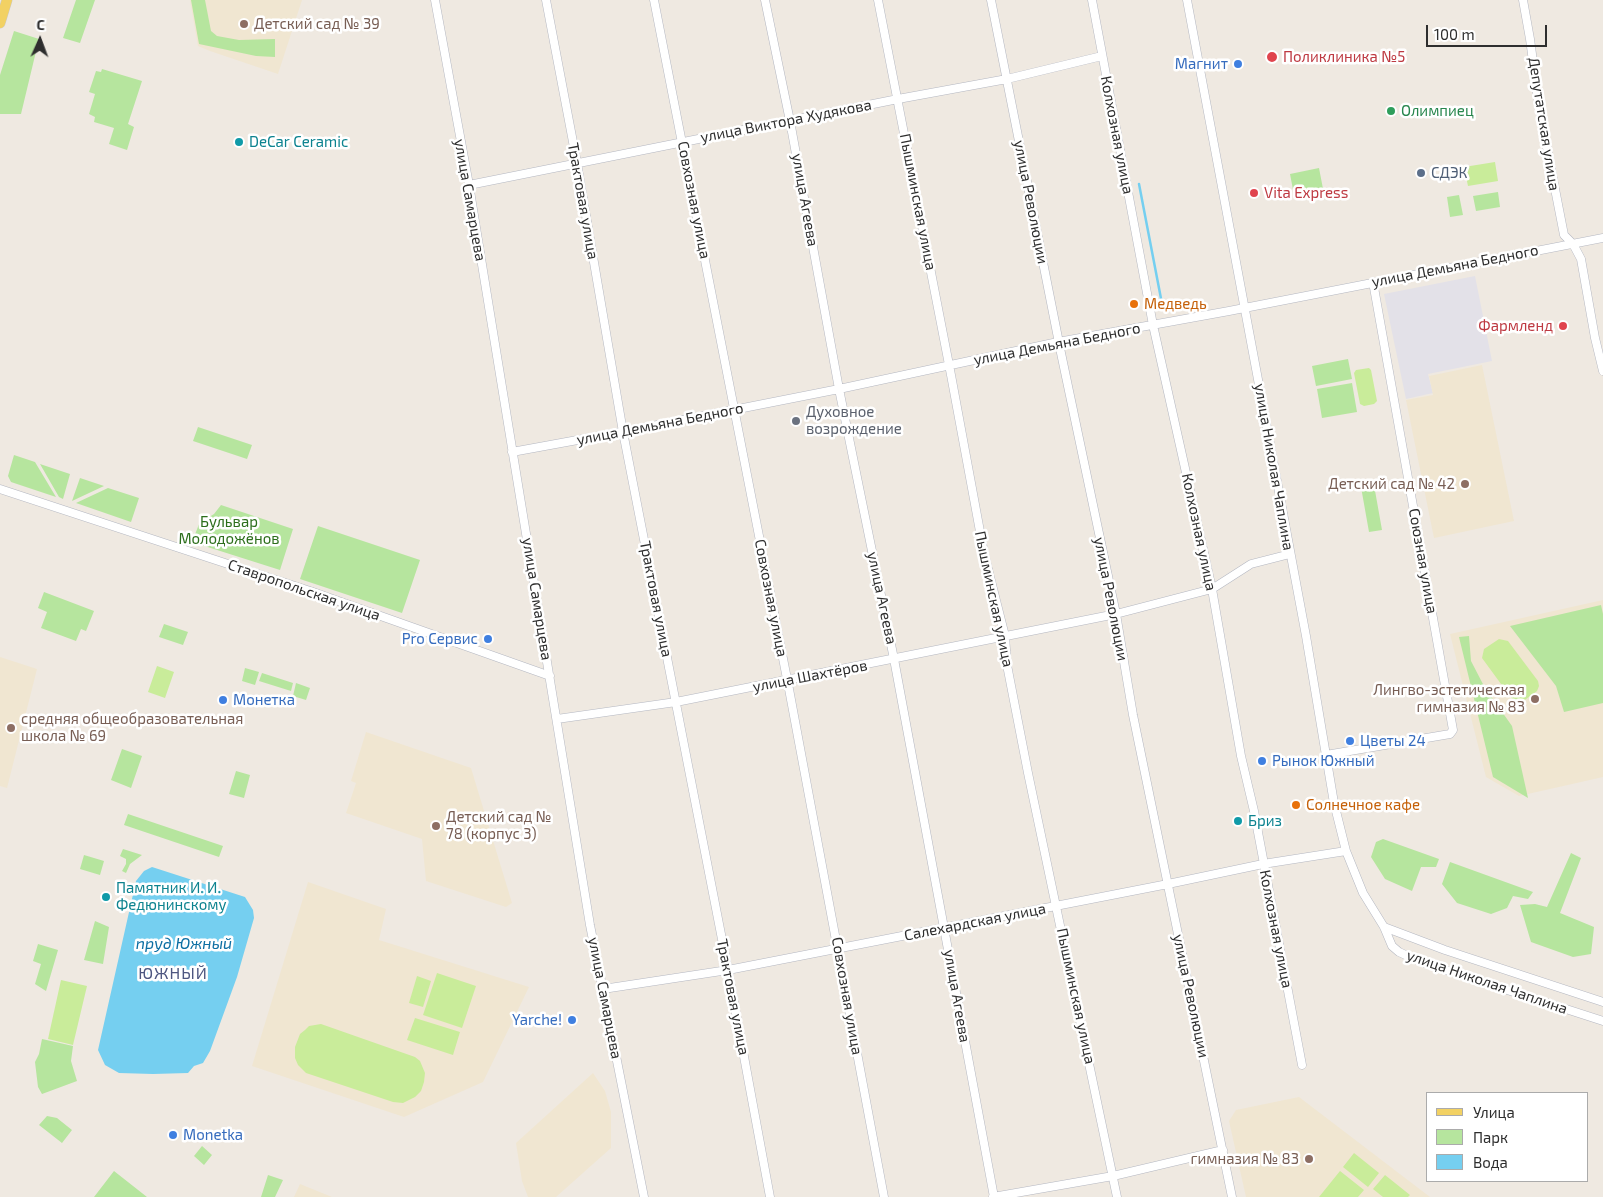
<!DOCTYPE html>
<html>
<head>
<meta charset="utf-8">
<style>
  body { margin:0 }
  #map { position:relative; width:1603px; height:1197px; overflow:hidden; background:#efe9e1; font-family:"Exo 2",sans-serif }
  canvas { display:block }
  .legend { position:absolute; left:1426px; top:1092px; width:162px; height:90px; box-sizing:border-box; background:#fff; border:1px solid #ababab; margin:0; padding:6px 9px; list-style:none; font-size:15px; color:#2e2e2e }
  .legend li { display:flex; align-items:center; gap:10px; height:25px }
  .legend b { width:25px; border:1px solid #ababab }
  .north { position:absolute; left:15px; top:15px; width:50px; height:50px; -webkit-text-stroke:4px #fff; paint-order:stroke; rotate:2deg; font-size:14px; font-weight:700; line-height:20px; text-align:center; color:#2e2e2e }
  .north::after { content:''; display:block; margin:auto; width:18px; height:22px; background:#2e2e2e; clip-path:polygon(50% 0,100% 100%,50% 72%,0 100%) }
  .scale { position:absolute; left:1426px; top:25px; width:121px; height:22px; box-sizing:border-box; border:2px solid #2e2e2e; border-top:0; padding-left:6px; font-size:15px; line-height:18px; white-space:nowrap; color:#2e2e2e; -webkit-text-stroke:4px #fff; paint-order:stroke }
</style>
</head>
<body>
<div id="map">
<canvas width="1603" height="1197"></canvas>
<ul class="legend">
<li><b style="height:6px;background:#f2d163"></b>Улица</li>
<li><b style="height:14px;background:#b6e59e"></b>Парк</li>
<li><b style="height:14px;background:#75cff0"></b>Вода</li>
</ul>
<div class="north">С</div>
<div class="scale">100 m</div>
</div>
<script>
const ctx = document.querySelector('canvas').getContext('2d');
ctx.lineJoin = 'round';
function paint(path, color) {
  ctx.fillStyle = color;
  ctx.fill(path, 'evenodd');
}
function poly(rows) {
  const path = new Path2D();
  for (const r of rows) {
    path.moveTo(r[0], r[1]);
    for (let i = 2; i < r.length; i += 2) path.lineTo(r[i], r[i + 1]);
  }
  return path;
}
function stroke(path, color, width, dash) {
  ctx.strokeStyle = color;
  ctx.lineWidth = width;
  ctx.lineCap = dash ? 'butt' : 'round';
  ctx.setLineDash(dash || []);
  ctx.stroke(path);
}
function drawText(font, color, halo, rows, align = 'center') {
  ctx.font = font + ' "Exo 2",sans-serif';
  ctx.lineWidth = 5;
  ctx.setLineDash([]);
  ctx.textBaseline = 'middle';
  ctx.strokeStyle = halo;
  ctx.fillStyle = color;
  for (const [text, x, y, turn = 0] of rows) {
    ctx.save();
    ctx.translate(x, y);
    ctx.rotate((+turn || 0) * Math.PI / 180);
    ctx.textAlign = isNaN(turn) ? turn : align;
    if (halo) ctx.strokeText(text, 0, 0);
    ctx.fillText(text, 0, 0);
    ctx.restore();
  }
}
paint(poly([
  [1475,276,1492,361,1428,374,1433,393,1406,399,1384,294]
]), '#e3e1e8');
paint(poly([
  [190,0,302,0,278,74,210,51,198,46],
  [1482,365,1514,521,1434,538,1406,400,1433,395,1429,376],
  [1603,600,1603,777,1519,796,1486,777,1450,634],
  [0,657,37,669,7,788,0,786],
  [366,732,471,768,512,903,506,907,426,881,422,839,346,813,356,783,351,781],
  [308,882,386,909,379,940,529,987,483,1082,404,1117,252,1066],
  [593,1073,605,1091,611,1112,611,1148,556,1197,528,1197,522,1181,516,1143],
  [1299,1097,1430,1197,1246,1197,1229,1121,1236,1110],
  [300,1184,332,1197,294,1197]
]), '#f0e6d1');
paint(poly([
  [76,0,95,0,80,43,63,38],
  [191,0,205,0,211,31,217,36,239,40,275,39,275,57,256,56,199,44],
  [14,31,39,39,21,114,0,114,0,75],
  [102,69,142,81,128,124,134,127,127,150,109,144,114,128,94,122,95,117,89,114,95,94,89,92,96,71,101,72],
  [1319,168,1324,194,1295,200,1290,174],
  [1498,192,1500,207,1476,211,1473,196],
  [1459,195,1463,215,1450,217,1447,197],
  [1348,359,1352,379,1316,386,1312,366],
  [1352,383,1357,412,1322,418,1317,389],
  [198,427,252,445,247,459,193,441],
  [14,455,35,462,56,497,11,482,8,476],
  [40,464,70,474,63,499,59,497],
  [80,478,104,486,72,501],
  [1374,485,1382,530,1369,532,1361,487],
  [108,488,139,498,131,522,76,503],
  [221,505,293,529,280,570,195,543,194,537,201,519,206,519,214,514],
  [318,526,420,560,402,613,300,579],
  [44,592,94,611,86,631,81,629,76,641,41,628,47,612,38,608],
  [1601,605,1603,614,1603,703,1564,712,1556,686,1510,626],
  [164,624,188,632,183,645,159,637],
  [1469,636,1471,661,1485,688,1512,726,1528,798,1493,777,1459,637],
  [245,668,259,672,255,685,242,681],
  [262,673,293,683,291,691,259,681],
  [296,683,310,688,306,700,293,696],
  [122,749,142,756,131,788,111,780],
  [236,771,250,775,244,798,229,794],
  [128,814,223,846,219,857,124,825],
  [1383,839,1439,859,1436,867,1421,867,1412,891,1385,879,1371,857,1376,842],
  [123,849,142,855,130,864,126,873,122,871,126,864,126,859,120,856],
  [1571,853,1581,858,1560,913,1594,927,1591,954,1573,957,1531,942,1520,905,1535,904,1547,907],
  [84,855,104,861,100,875,80,869],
  [1450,862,1533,892,1528,899,1513,896,1507,908,1491,914,1457,903,1442,884],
  [95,921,109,927,103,964,84,960],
  [38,944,58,950,46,991,35,984,41,964,33,961],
  [42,1039,73,1046,71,1061,77,1081,42,1094,38,1087,35,1062,39,1054],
  [47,1116,57,1118,72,1130,62,1143,39,1125],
  [202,1146,212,1155,204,1165,194,1156],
  [114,1171,147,1197,94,1197],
  [268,1175,283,1180,275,1197,261,1197]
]), '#b6e59e');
paint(poly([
  [1495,162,1498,181,1468,186,1464,167],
  [1369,368,1371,370,1377,401,1374,404,1364,406,1360,404,1354,373,1356,370],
  [1499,639,1508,641,1538,681,1539,686,1537,691,1522,702,1517,702,1512,699,1482,658,1484,649],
  [157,666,174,672,165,698,148,692],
  [437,973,476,986,462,1028,423,1015],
  [417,976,431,981,423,1007,409,1003],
  [61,980,87,986,73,1045,48,1039],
  [415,1018,460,1032,453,1055,407,1040],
  [321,1024,415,1057,420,1061,425,1073,424,1082,421,1091,415,1097,403,1103,393,1102,306,1073,298,1065,295,1058,295,1047,300,1034,305,1030,309,1026],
  [1354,1153,1379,1173,1368,1187,1343,1167],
  [1340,1171,1364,1190,1358,1197,1319,1197],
  [1385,1175,1410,1195,1408,1197,1383,1197,1373,1189]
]), '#c9ec9a');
paint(poly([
  [152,867,245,897,253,910,254,918,237,977,210,1051,203,1063,194,1066,188,1073,153,1074,119,1073,105,1065,98,1050,136,881,144,871]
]), '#75cff0');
stroke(poly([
  [1139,184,1163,309,1176,306]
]), '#75cff0', 2.5);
const minor = poly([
  [435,0,469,185,590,925,644,1197],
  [546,0,577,163,623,432,728,970,770,1197],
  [654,0,789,689,884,1197],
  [765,0,790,121,839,389,894,659,994,1197],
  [878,0,951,375,984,553,1005,636,1007,665,1028,773,1117,1197],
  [991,0,1061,353,1116,614,1133,715,1232,1197],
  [1092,0,1153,325,1212,589,1241,756,1254,811,1302,1065],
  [1187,0,1306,636,1334,803,1346,851,1363,893,1384,927,1392,946,1399,952,1412,958,1430,965,1603,1021],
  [1523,0,1530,39,1539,107,1564,235,1573,244,1581,259,1595,338,1603,371],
  [469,185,898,99,1007,79,1102,56],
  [512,452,632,430,839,389,1058,342,1229,311,1603,238],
  [0,489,313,592,550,676],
  [557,719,676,702,1116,614,1212,589,1251,564,1290,554],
  [1326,755,1450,734,1453,730,1373,282],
  [1384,927,1445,950,1603,1002],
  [603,989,728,970,1168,884,1263,864,1346,851],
  [993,1197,1113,1176,1223,1150]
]);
const major = poly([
  [0,23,7,0]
]);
stroke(minor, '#b4b7c1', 9);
stroke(major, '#c9c9c9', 11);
stroke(minor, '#fff', 8);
stroke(major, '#f2d163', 10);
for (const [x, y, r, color] of [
  [244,24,5,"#8d6e63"],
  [1272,57,6,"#e0444e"],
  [1238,64,5,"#3f7fe0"],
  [1391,111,5,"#2e9e5b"],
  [239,142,5,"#0f9aa8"],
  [1421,173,5,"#5c6f8a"],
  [1254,193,5,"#e0444e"],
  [1134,304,5,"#e8710a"],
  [1563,326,5,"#e0444e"],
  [796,421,5,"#6b7280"],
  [1465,484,5,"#8d6e63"],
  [488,639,5,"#3f7fe0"],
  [1535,699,5,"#8d6e63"],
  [223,700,5,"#3f7fe0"],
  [11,728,5,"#8d6e63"],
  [1350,741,5,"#3f7fe0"],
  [1262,761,5,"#3f7fe0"],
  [1296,805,5,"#e8710a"],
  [1238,821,5,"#0f9aa8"],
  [436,826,5,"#8d6e63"],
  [106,897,5,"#0f9aa8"],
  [572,1020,5,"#3f7fe0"],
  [173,1135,5,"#3f7fe0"],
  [1309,1159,5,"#8d6e63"]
]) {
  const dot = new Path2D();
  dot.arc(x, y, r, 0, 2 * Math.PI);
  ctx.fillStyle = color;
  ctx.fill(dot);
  stroke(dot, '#fff', 2);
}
drawText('15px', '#785e54', '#fff', [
  ["Детский сад № 39",254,24],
  ["Детский сад № 42",1455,484,"right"],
  ["Лингво-эстетическая",1525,690,"right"],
  ["гимназия № 83",1525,707,"right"],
  ["средняя общеобразовательная",21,719],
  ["школа № 69",21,736],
  ["Детский сад №",446,817],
  ["78 (корпус 3)",446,834],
  ["гимназия № 83",1299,1159,"right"]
], 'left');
drawText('15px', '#be3a42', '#fff', [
  ["Поликлиника №5",1283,57],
  ["Vita Express",1264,193],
  ["Фармленд",1553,326,"right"]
], 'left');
drawText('15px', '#366cbe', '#fff', [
  ["Магнит",1228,64,"right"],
  ["Pro Сервис",478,639,"right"],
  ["Монетка",233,700],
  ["Цветы 24",1360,741],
  ["Рынок Южный",1272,761],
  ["Yarche!",562,1020,"right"],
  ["Monetka",183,1135]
], 'left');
drawText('15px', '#27864d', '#fff', [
  ["Олимпиец",1401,111]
], 'left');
drawText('15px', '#2e2e2e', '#fff', [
  ["улица Виктора Худякова",786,121,-11],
  ["Депутатская улица",1544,124,81],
  ["Колхозная улица",1117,135,79],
  ["улица Самарцева",470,200,80],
  ["Совхозная улица",694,200,79],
  ["улица Агеева",805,200,80],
  ["Трактовая улица",583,201,80],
  ["Пышминская улица",918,202,79],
  ["улица Революции",1031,202,79],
  ["улица Демьяна Бедного",1455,266,-11],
  ["улица Демьяна Бедного",1057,344,-11],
  ["улица Демьяна Бедного",660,424,-11],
  ["улица Николая Чаплина",1274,467,80],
  ["Колхозная улица",1199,532,78],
  ["Союзная улица",1423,561,80],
  ["Ставропольская улица",304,590,19],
  ["Совхозная улица",771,598,79],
  ["улица Агеева",882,598,78],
  ["улица Самарцева",537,599,81],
  ["Трактовая улица",656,599,79],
  ["Пышминская улица",994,599,78],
  ["улица Революции",1111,599,79],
  ["улица Шахтёров",810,676,-11],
  ["Салехардская улица",975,922,-11],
  ["Колхозная улица",1276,929,79],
  ["улица Николая Чаплина",1487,982,19],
  ["Совхозная улица",847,996,80],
  ["улица Агеева",957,996,80],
  ["Пышминская улица",1076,996,78],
  ["улица Революции",1191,996,78],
  ["Трактовая улица",733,997,79],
  ["улица Самарцева",605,998,79]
]);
drawText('15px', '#0d838f', '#fff', [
  ["DeCar Ceramic",249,142],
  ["Бриз",1248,821],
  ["Памятник И. И.",116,888],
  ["Федюнинскому",116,905]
], 'left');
drawText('15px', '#4e5e75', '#fff', [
  ["СДЭК",1431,173]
], 'left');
drawText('15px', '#c56008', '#fff', [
  ["Медведь",1144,304],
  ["Солнечное кафе",1306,805]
], 'left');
drawText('15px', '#5b616d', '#fff', [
  ["Духовное",806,412],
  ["возрождение",806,429]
], 'left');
drawText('15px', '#2c6e1b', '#fff', [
  ["Бульвар",229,522],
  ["Молодожёнов",229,539]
]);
drawText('italic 16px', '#0d6fa3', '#fff', [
  ["пруд Южный",184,944]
]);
ctx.letterSpacing = '1px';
drawText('16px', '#4d5680', '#fff', [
  ["ЮЖНЫЙ",173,974]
]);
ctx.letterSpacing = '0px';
</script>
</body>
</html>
